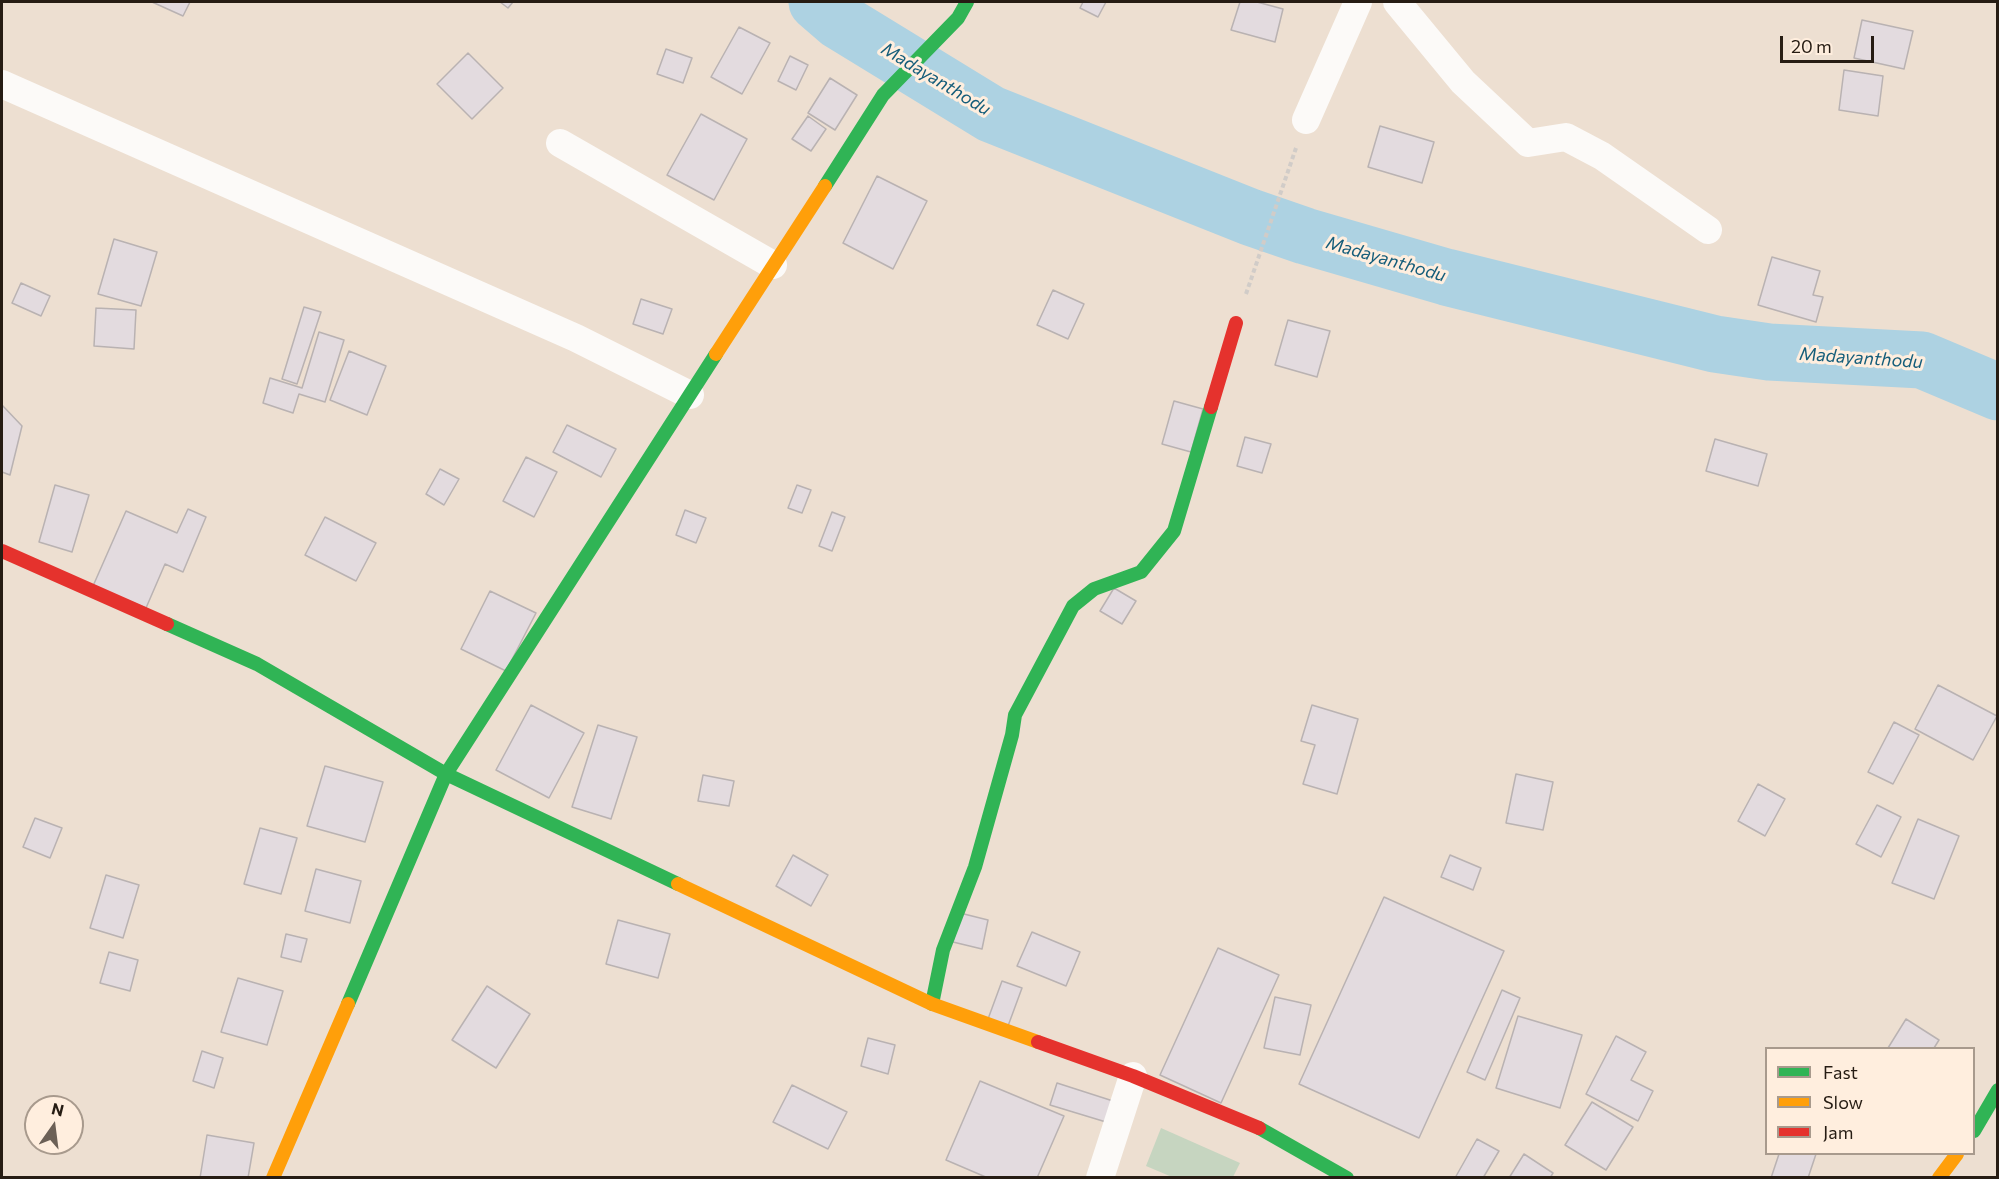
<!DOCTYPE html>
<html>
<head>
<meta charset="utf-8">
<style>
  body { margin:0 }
  #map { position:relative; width:1999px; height:1179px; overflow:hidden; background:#eddfd1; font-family:Commissioner,sans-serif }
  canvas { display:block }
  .frame { position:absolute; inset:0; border:3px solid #261c13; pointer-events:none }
  .legend { position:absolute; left:1765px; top:1047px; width:210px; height:108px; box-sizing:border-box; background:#ffeede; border:2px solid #a89a8d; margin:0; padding:8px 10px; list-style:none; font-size:18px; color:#261c13 }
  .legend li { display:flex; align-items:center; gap:12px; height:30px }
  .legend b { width:30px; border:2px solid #a89a8d }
  .north { position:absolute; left:24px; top:1095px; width:60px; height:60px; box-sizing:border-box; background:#ffeede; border:2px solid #a89a8d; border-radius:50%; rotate:14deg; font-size:16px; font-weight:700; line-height:24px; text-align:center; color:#261c13 }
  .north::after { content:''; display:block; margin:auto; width:21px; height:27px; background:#6c6056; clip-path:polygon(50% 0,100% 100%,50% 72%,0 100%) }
  .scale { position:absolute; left:1780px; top:36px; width:94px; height:27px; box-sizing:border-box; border:3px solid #261c13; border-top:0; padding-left:8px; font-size:18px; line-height:21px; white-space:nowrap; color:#261c13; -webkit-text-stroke:4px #ffeede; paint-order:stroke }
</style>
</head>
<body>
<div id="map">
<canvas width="1999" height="1179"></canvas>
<div class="frame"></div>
<ul class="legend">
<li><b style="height:8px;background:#30b455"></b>Fast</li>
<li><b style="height:8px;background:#ff9f0a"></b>Slow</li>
<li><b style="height:8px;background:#e5322d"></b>Jam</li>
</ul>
<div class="north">N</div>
<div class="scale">20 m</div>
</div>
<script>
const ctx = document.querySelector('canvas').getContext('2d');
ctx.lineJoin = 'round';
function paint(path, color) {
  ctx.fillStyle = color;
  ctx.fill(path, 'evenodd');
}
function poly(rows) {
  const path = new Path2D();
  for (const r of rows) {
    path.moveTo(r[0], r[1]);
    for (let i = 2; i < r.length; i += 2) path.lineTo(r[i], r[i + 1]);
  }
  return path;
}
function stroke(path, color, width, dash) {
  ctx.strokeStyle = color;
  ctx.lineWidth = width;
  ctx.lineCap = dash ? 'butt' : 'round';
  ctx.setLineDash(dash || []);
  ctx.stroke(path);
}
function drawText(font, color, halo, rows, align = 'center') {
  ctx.font = font + ' Commissioner,sans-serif';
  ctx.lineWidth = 6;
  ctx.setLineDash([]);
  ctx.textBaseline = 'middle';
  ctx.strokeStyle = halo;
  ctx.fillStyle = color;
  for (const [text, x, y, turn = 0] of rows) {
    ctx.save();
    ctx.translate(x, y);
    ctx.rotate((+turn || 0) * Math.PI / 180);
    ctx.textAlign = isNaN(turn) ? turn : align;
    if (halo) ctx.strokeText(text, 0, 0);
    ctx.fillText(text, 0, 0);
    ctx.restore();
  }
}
paint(poly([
  [1161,1128,1240,1163,1233,1177,1172,1177,1146,1166]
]), '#c6d5c0');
stroke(poly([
  [817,2,839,21,991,114,1250,217,1305,236,1446,277,1715,344,1769,352,1922,360,1998,392]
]), '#add2e2', 57);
const building = poly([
  [152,2,190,2,183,16,152,2],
  [500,2,513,2,508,8,500,2],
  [1083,2,1106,2,1098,17,1080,8,1083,2],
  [1240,2,1257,2,1283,9,1275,42,1231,30,1240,2],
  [1862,20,1913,31,1904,69,1854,58,1862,20],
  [739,27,770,43,742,94,711,77,739,27],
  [666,49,692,58,683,83,657,74,666,49],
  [468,53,503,88,472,119,437,84,468,53],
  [790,56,808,65,796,90,778,81,790,56],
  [1844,70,1883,76,1878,116,1839,110,1844,70],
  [830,78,857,95,835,130,808,113,830,78],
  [701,114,747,139,714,200,667,175,701,114],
  [808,116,826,129,811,151,792,139,808,116],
  [1380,126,1434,142,1422,183,1368,167,1380,126],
  [877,176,927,201,893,269,843,243,877,176],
  [114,239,157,252,141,306,98,294,114,239],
  [1772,257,1820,271,1813,295,1823,297,1816,322,1758,305,1772,257],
  [21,283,50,296,41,316,12,303,21,283],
  [1053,290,1084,304,1068,339,1037,325,1053,290],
  [641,299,672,309,663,334,633,324,641,299],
  [304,307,321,312,297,384,282,379,304,307],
  [96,308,136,310,134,349,94,346,96,308],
  [1288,320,1330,331,1317,377,1275,365,1288,320],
  [319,332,344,340,325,402,299,394,293,413,263,403,270,378,302,388,319,332],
  [349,351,386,366,367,415,330,400,349,351],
  [1174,401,1203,409,1191,452,1162,444,1174,401],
  [2,405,22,426,10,475,2,472,2,405],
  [567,425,616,449,601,477,553,452,567,425],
  [1245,437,1271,444,1262,473,1237,466,1245,437],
  [1715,439,1767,454,1758,486,1706,471,1715,439],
  [526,457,557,472,534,517,503,501,526,457],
  [440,469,459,479,444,505,426,494,440,469],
  [55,485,89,495,72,552,39,542,55,485],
  [797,485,811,490,802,513,788,508,797,485],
  [188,509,206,517,183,572,165,564,146,608,93,586,126,511,177,533,188,509],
  [685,510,706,518,696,543,676,535,685,510],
  [832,512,845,517,832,551,819,546,832,512],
  [325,517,376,543,356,581,305,555,325,517],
  [1114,588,1136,601,1122,624,1100,611,1114,588],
  [490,591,536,613,506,671,461,649,490,591],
  [1938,685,1997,716,1973,760,1915,729,1938,685],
  [531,705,584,733,549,798,496,770,531,705],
  [1312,705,1358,719,1337,794,1303,784,1315,745,1301,741,1312,705],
  [1894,722,1919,735,1893,784,1868,772,1894,722],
  [598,725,637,737,611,819,572,807,598,725],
  [325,766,383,782,365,842,307,826,325,766],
  [1516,774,1553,782,1543,830,1506,823,1516,774],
  [703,775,734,781,729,806,698,801,703,775],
  [1758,784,1785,799,1765,836,1738,821,1758,784],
  [1877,805,1901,817,1881,857,1856,844,1877,805],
  [35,818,62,828,50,858,23,847,35,818],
  [1918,819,1959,836,1934,899,1892,883,1918,819],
  [260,828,297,838,281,894,244,884,260,828],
  [793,855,828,875,811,906,776,886,793,855],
  [1450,855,1481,868,1473,890,1441,877,1450,855],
  [316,869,361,881,350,923,305,911,316,869],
  [106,875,139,885,123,938,90,928,106,875],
  [1384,897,1504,951,1419,1138,1299,1084,1384,897],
  [960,913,988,920,982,949,953,942,960,913],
  [618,920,670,934,658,978,606,964,618,920],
  [1032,932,1080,952,1066,986,1017,966,1032,932],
  [286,934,307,939,301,962,281,957,286,934],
  [1218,948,1279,975,1221,1103,1160,1075,1218,948],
  [109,952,138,960,130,991,100,983,109,952],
  [238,978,283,991,267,1045,221,1032,238,978],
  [1002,981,1022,988,1008,1026,988,1019,1002,981],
  [487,986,530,1014,496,1068,452,1040,487,986],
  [1502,990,1520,998,1485,1080,1467,1072,1502,990],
  [1275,997,1311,1005,1300,1055,1264,1048,1275,997],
  [1518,1016,1582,1035,1560,1108,1496,1088,1518,1016],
  [1906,1019,1939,1040,1934,1048,1888,1048,1906,1019],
  [1616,1036,1646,1052,1631,1080,1653,1091,1638,1121,1586,1094,1616,1036],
  [868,1038,895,1045,888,1074,861,1066,868,1038],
  [202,1051,223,1058,214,1088,193,1081,202,1051],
  [980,1081,1064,1116,1037,1178,988,1178,946,1160,980,1081],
  [1057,1083,1113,1101,1106,1122,1050,1105,1057,1083],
  [792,1085,847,1112,828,1149,773,1122,792,1085],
  [1592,1102,1633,1127,1606,1170,1565,1145,1592,1102],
  [207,1135,254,1143,248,1178,200,1178,207,1135],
  [1477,1139,1499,1151,1483,1178,1455,1178,1477,1139],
  [1524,1154,1553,1173,1550,1178,1509,1178,1524,1154],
  [1779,1154,1816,1154,1808,1178,1771,1178,1779,1154]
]);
paint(building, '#e3dbdf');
stroke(building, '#b9b2b2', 1.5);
stroke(poly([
  [1246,294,1296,148]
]), '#d1ccc8', 4, [4.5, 3]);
stroke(poly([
  [1397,2,1463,82,1528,143,1566,137,1602,156,1708,230],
  [2,84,576,338,690,395],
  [1306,120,1358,2],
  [560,143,773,265],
  [1100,1178,1133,1076]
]), '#fcfaf8', 28);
stroke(poly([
  [825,186,883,95,958,18,967,2],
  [167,624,257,664,446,774,678,884],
  [348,1004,446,774,716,354],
  [932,1004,943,950,975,867,1012,735,1015,715,1073,606,1094,589,1141,572,1174,531,1211,407],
  [1259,1128,1347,1178],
  [1974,1131,1998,1090]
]), '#30b455', 14);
stroke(poly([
  [716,354,825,186],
  [678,884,932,1004,1038,1042],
  [273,1178,348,1004],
  [1939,1178,1957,1154]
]), '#ff9f0a', 14);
stroke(poly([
  [1211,407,1236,323],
  [2,551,167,624],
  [1038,1042,1133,1076,1259,1128]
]), '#e5322d', 14);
drawText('italic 18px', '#155d7a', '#ffeede', [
  ["Madayanthodu",936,79,31],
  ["Madayanthodu",1386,259,16],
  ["Madayanthodu",1861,358,4]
]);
</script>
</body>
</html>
